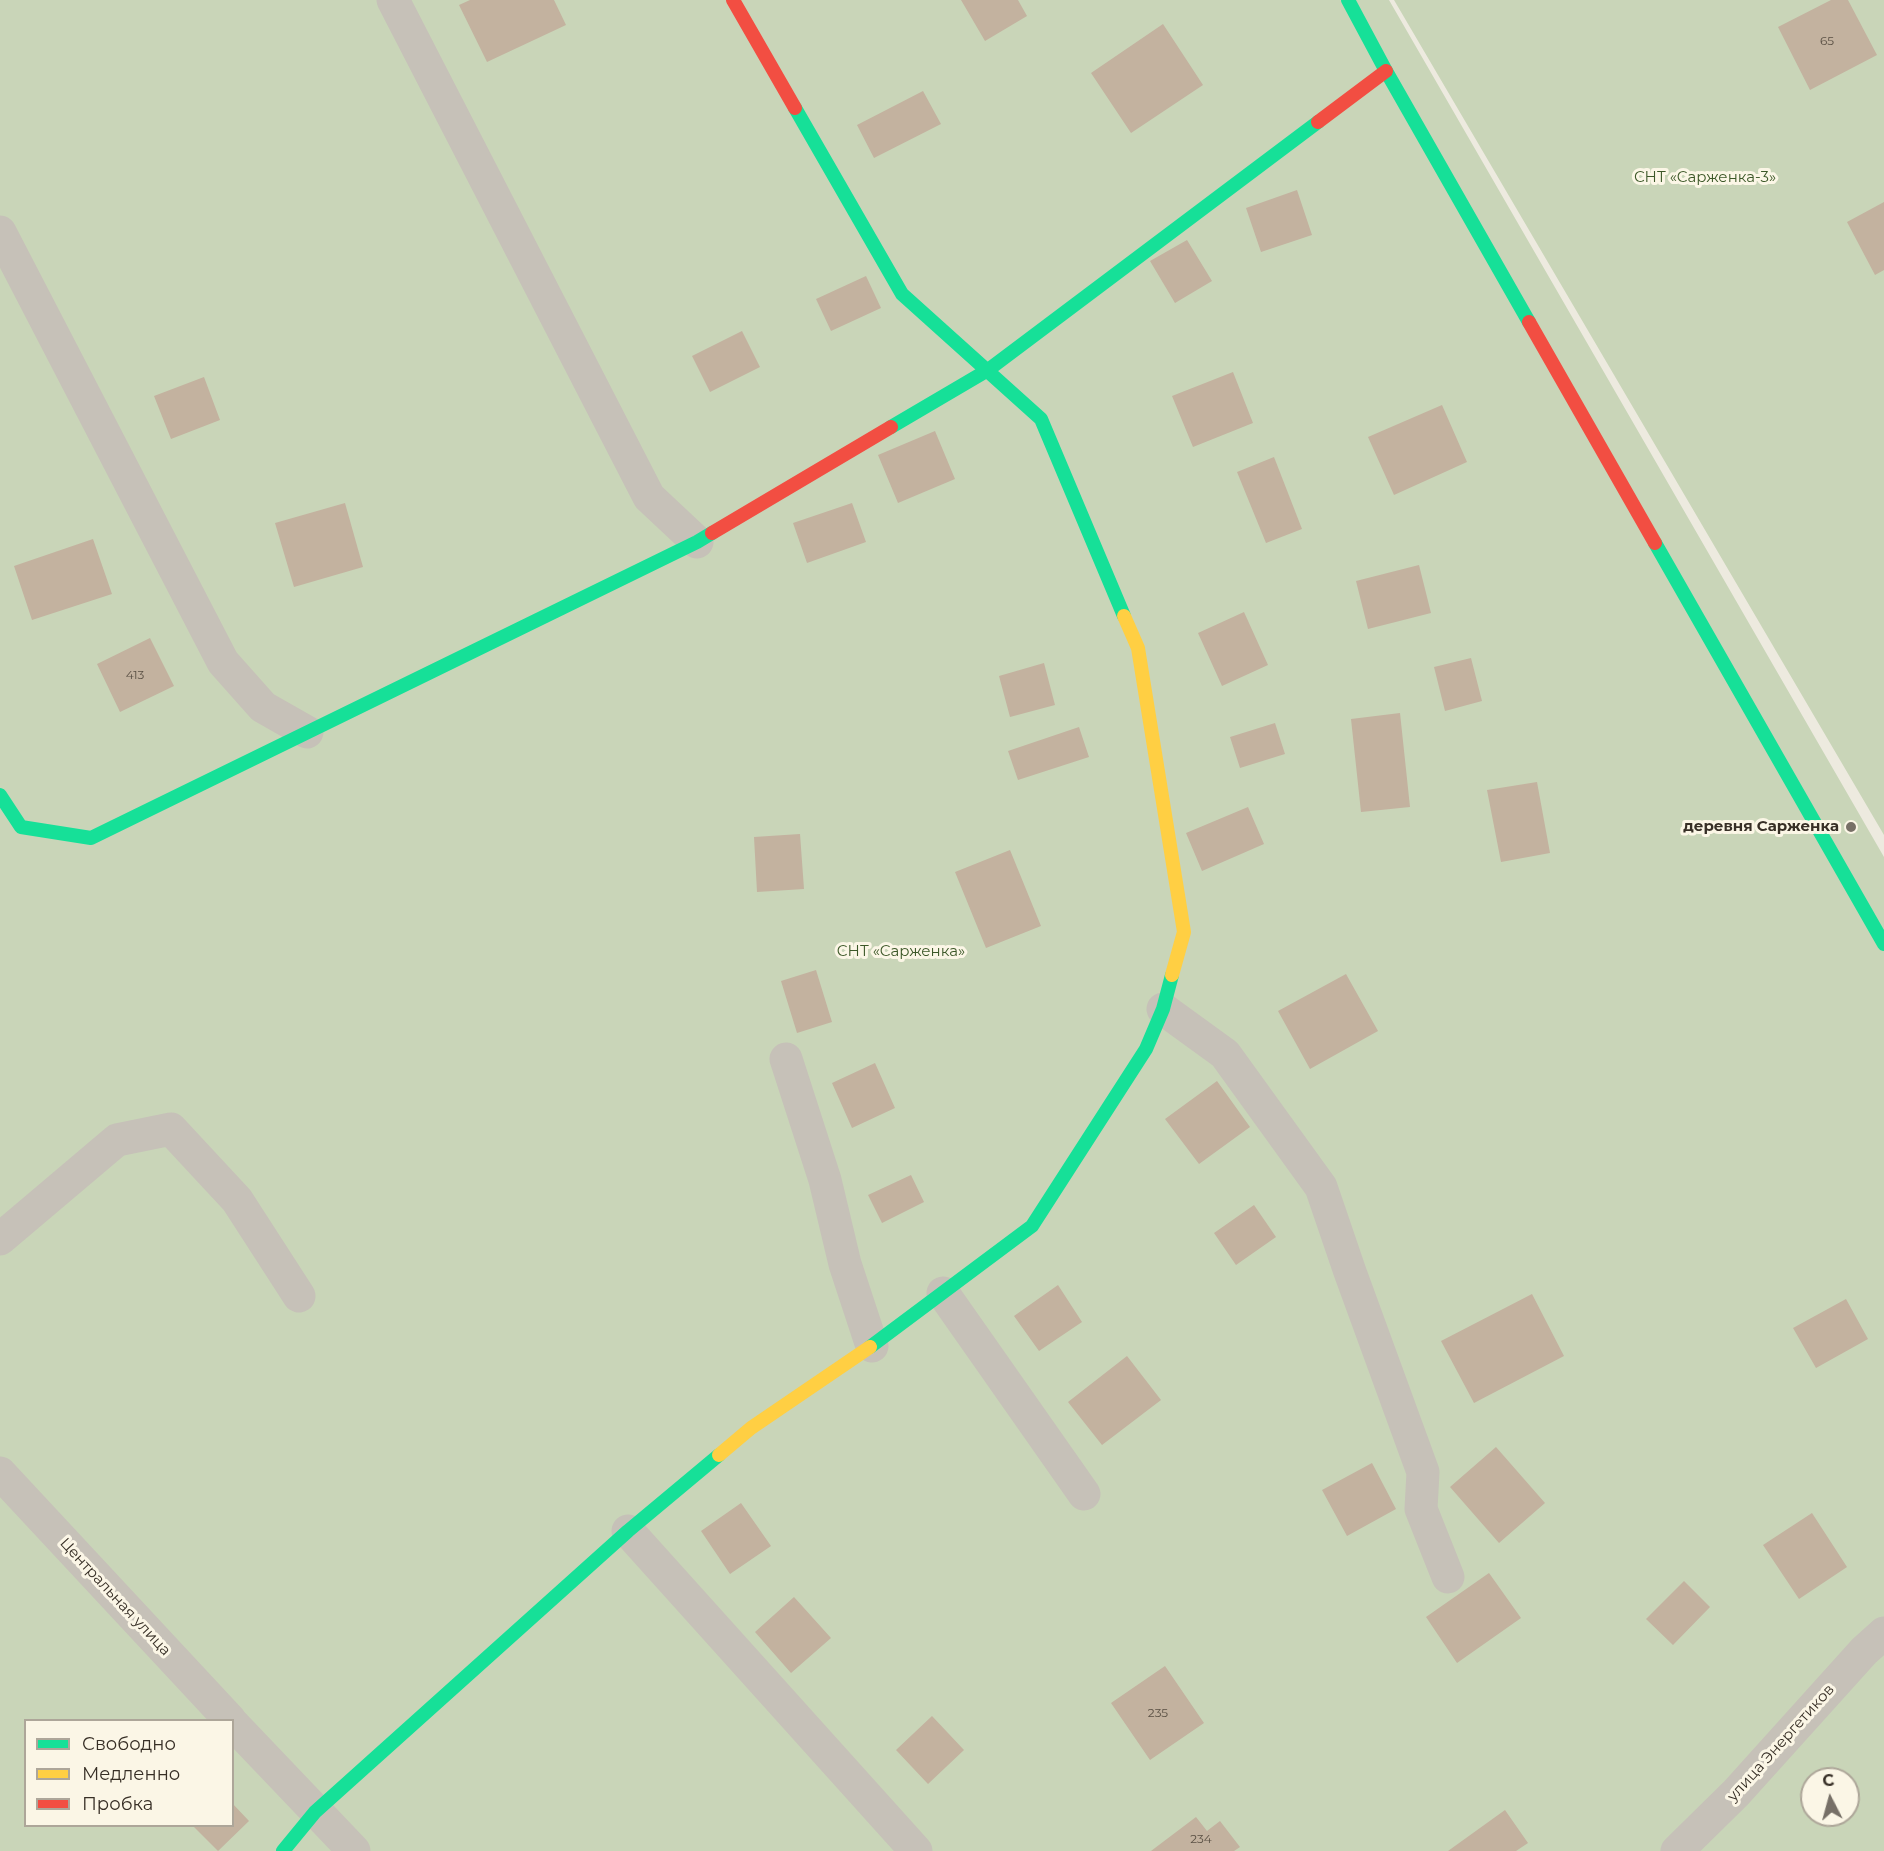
<!DOCTYPE html>
<html>
<head>
<meta charset="utf-8">
<style>
  body { margin:0 }
  #map { position:relative; width:1884px; height:1851px; overflow:hidden; background:#edeadf; font-family:Montserrat,sans-serif }
  canvas { display:block }
  .legend { position:absolute; left:24px; top:1719px; width:210px; height:108px; box-sizing:border-box; background:#fbf6e6; border:2px solid #ada699; margin:0; padding:8px 10px; list-style:none; font-size:18px; color:#372f26 }
  .legend li { display:flex; align-items:center; gap:12px; height:30px }
  .legend b { width:30px; border:2px solid #ada699 }
  .north { position:absolute; left:1800px; top:1767px; width:60px; height:60px; box-sizing:border-box; background:#fbf6e6; border:2px solid #ada699; border-radius:50%; rotate:354deg; font-size:16px; font-weight:700; line-height:24px; text-align:center; color:#372f26 }
  .north::after { content:''; display:block; margin:auto; width:21px; height:27px; background:#777067; clip-path:polygon(50% 0,100% 100%,50% 72%,0 100%) }
</style>
</head>
<body>
<div id="map">
<canvas width="1884" height="1851"></canvas>
<ul class="legend">
<li><b style="height:8px;background:#16e098"></b>Свободно</li>
<li><b style="height:8px;background:#ffcf43"></b>Медленно</li>
<li><b style="height:8px;background:#f24e42"></b>Пробка</li>
</ul>
<div class="north">С</div>
</div>
<script>
const ctx = document.querySelector('canvas').getContext('2d');
ctx.lineJoin = 'round';
function paint(path, color) {
  ctx.fillStyle = color;
  ctx.fill(path, 'evenodd');
}
function poly(rows) {
  const path = new Path2D();
  for (const r of rows) {
    path.moveTo(r[0], r[1]);
    for (let i = 2; i < r.length; i += 2) path.lineTo(r[i], r[i + 1]);
  }
  return path;
}
function stroke(path, color, width, dash) {
  ctx.strokeStyle = color;
  ctx.lineWidth = width;
  ctx.lineCap = dash ? 'butt' : 'round';
  ctx.setLineDash(dash || []);
  ctx.stroke(path);
}
function drawText(font, color, halo, rows, align = 'center') {
  ctx.font = font + ' Montserrat,sans-serif';
  ctx.lineWidth = 6;
  ctx.setLineDash([]);
  ctx.textBaseline = 'middle';
  ctx.strokeStyle = halo;
  ctx.fillStyle = color;
  for (const [text, x, y, turn = 0] of rows) {
    ctx.save();
    ctx.translate(x, y);
    ctx.rotate((+turn || 0) * Math.PI / 180);
    ctx.textAlign = isNaN(turn) ? turn : align;
    if (halo) ctx.strokeText(text, 0, 0);
    ctx.fillText(text, 0, 0);
    ctx.restore();
  }
}
paint(poly([
  [0,0,1389,0,1884,857,1884,1851,0,1851],
  [26,1720,232,1720,232,1826,26,1826],
  [1812,1779,1848,1779,1848,1815,1812,1815],
  [1394,0,1884,0,1884,835]
]), '#c9d5b8');
paint(poly([
  [470,0,554,0,566,25,487,62,459,5],
  [961,0,1018,0,1027,16,985,41],
  [1831,0,1848,0,1877,55,1810,90,1778,27],
  [1163,24,1203,85,1131,133,1091,73],
  [923,91,941,124,874,158,857,125],
  [1297,190,1312,235,1261,252,1246,208],
  [1884,202,1884,270,1875,275,1847,222],
  [1187,240,1212,281,1175,303,1150,261],
  [866,276,881,308,831,331,816,299],
  [742,331,760,367,710,392,692,356],
  [1233,372,1253,423,1193,447,1172,396],
  [204,377,220,420,171,439,154,396],
  [1442,405,1467,462,1394,495,1368,437],
  [935,431,955,479,898,503,878,455],
  [1274,457,1302,529,1266,543,1237,472],
  [345,503,363,567,294,587,275,523],
  [852,503,866,542,807,563,793,523],
  [93,539,112,594,32,620,14,566],
  [1419,565,1431,613,1368,629,1356,581],
  [1244,612,1268,665,1222,686,1198,633],
  [150,638,174,686,120,712,97,664],
  [1471,658,1482,701,1445,711,1434,667],
  [1044,663,1055,705,1010,717,999,676],
  [1400,713,1410,807,1361,812,1351,719],
  [1275,723,1285,754,1240,768,1230,737],
  [1079,727,1089,757,1018,780,1008,751],
  [1537,782,1550,853,1501,862,1487,790],
  [1248,807,1264,844,1202,871,1186,833],
  [800,834,804,889,757,892,754,837],
  [1010,850,1041,926,986,948,955,872],
  [816,970,832,1022,797,1033,781,981],
  [1346,974,1378,1031,1310,1069,1278,1011],
  [875,1063,895,1108,852,1128,832,1083],
  [1217,1081,1250,1127,1199,1164,1165,1119],
  [911,1175,924,1202,882,1223,868,1195],
  [1254,1205,1276,1237,1236,1265,1214,1233],
  [1058,1285,1082,1322,1039,1351,1014,1316],
  [1532,1294,1564,1356,1474,1403,1441,1341],
  [1846,1299,1868,1339,1816,1368,1793,1328],
  [1127,1356,1161,1400,1102,1445,1068,1402],
  [1496,1447,1545,1503,1499,1543,1450,1487],
  [1372,1463,1396,1509,1347,1536,1322,1490],
  [741,1503,771,1546,730,1574,701,1531],
  [1812,1513,1847,1567,1799,1599,1763,1545],
  [1489,1573,1521,1618,1457,1663,1426,1617],
  [1684,1581,1710,1607,1673,1645,1646,1619],
  [794,1597,831,1638,791,1673,755,1632],
  [1165,1666,1204,1723,1150,1760,1111,1703],
  [932,1716,964,1750,928,1784,896,1750],
  [232,1803,249,1821,218,1851,193,1826,232,1826],
  [1505,1810,1528,1843,1516,1851,1448,1851],
  [1196,1817,1207,1831,1220,1821,1240,1847,1234,1851,1151,1851]
]), '#c3b29f');
stroke(poly([
  [393,0,649,497,697,542],
  [0,232,223,662,263,707,307,732],
  [1163,1009,1225,1054,1321,1187,1350,1272,1423,1472,1421,1509,1448,1577],
  [786,1059,825,1180,845,1264,872,1346],
  [0,1239,117,1140,171,1129,237,1200,299,1296],
  [943,1293,1084,1494],
  [0,1473,230,1720],
  [628,1531,916,1851],
  [232,1723,354,1851],
  [1677,1851,1736,1793,1864,1651,1884,1633]
]), '#c6c1b8', 33);
stroke(poly([
  [1348,0,1386,71,1529,322],
  [795,108,902,294,1041,419,1124,616],
  [891,427,988,370,1318,122],
  [1655,543,1884,944],
  [0,795,21,827,91,838,697,542,712,533],
  [870,1347,1032,1226,1146,1049,1163,1009,1172,975],
  [283,1851,315,1812,628,1531,719,1455]
]), '#16e098', 14);
stroke(poly([
  [1124,616,1138,648,1184,932,1172,975],
  [719,1455,751,1428,870,1347]
]), '#ffcf43', 14);
stroke(poly([
  [733,0,795,108],
  [1318,122,1386,71],
  [1529,322,1655,543],
  [712,533,891,427]
]), '#f24e42', 14);
for (const [x, y, r, color] of [
  [1851,827,6,"#777067"]
]) {
  const dot = new Path2D();
  dot.arc(x, y, r, 0, 2 * Math.PI);
  ctx.fillStyle = color;
  ctx.fill(dot);
  stroke(dot, '#fbf6e6', 2);
}
drawText('12px', '#5a5044', null, [
  ["65",1827,41],
  ["413",135,675],
  ["235",1158,1713],
  ["234",1201,1839]
]);
drawText('15px', '#3c5828', '#fbf6e6', [
  ["СНТ «Сарженка-3»",1705,178],
  ["СНТ «Сарженка»",901,952]
]);
drawText('bold 15px', '#372f26', '#fbf6e6', [
  ["деревня Сарженка",1839,827]
], 'right');
drawText('15px', '#372f26', '#fbf6e6', [
  ["Центральная улица",115,1597,47],
  ["улица Энергетиков",1781,1743,-48]
]);
</script>
</body>
</html>
